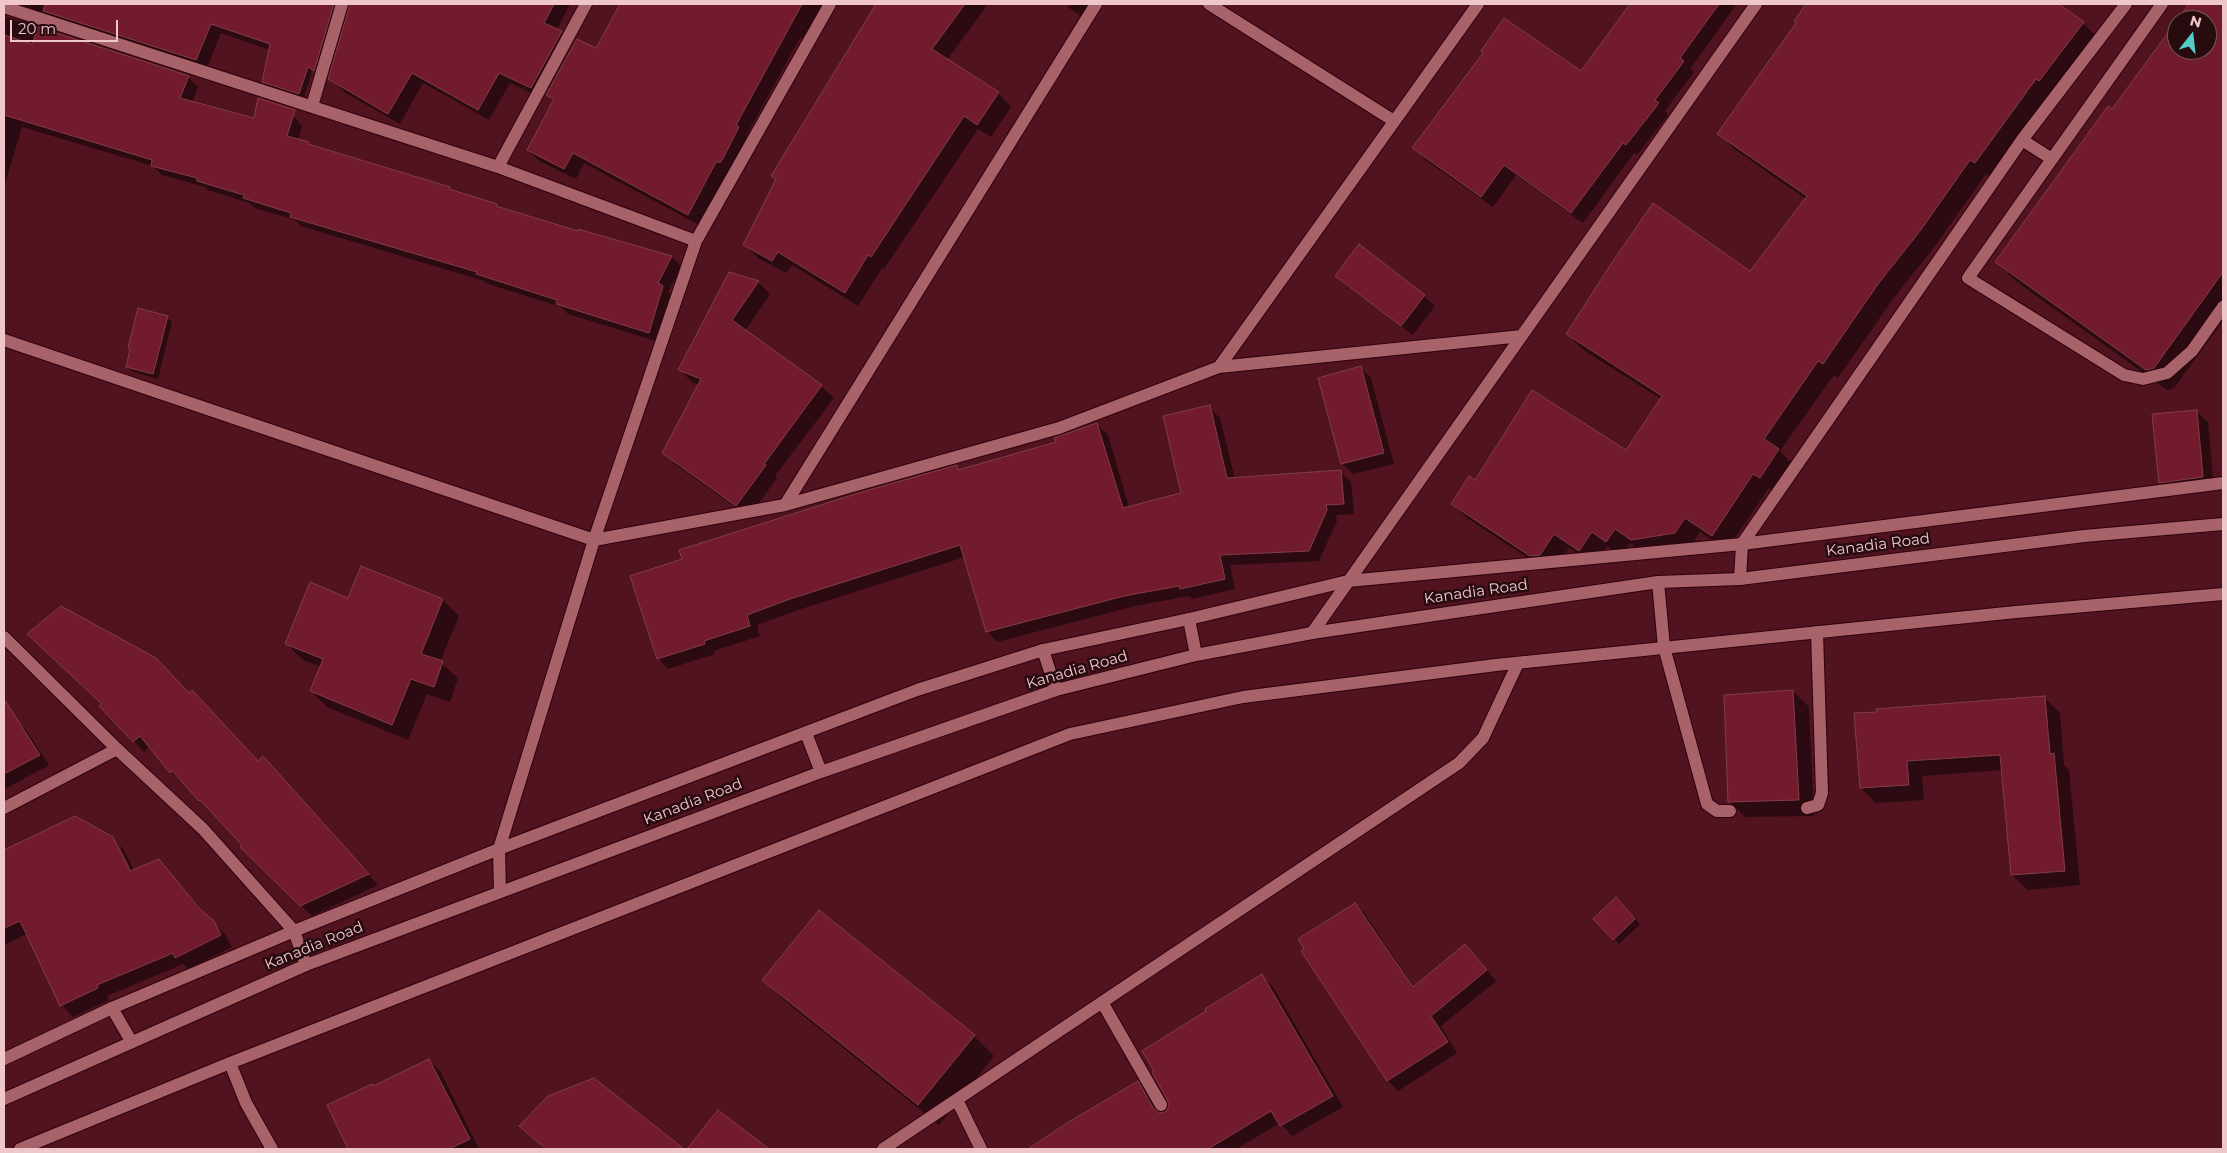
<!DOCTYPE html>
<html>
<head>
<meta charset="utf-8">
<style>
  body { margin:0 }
  #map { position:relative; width:2227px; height:1153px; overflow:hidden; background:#511320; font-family:Montserrat,sans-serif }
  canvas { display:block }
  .frame { position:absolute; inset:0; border:5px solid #efc7cb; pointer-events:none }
  .north { position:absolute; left:2167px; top:10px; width:50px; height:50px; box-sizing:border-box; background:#260b0f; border:1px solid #76565a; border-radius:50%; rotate:16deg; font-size:14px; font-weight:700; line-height:20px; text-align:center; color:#efc7cb }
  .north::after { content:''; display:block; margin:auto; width:18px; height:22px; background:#53cdca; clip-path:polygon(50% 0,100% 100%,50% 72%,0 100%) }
  .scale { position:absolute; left:10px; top:20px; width:108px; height:22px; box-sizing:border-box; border:2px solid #efc7cb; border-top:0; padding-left:6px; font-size:15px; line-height:18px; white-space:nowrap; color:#efc7cb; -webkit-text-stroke:4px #260b0f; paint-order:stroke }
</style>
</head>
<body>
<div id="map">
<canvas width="2227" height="1153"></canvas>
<div class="frame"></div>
<div class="north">N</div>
<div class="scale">20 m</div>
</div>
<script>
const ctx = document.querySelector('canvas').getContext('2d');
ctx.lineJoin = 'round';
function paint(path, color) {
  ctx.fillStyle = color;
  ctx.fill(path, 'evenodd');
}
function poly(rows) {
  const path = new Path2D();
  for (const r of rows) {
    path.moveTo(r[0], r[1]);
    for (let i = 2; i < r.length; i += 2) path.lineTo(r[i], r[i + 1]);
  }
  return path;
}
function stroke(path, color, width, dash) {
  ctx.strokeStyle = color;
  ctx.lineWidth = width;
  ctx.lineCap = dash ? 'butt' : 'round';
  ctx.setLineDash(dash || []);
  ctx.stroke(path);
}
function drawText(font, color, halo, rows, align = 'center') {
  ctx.font = font + ' Montserrat,sans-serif';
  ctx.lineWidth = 5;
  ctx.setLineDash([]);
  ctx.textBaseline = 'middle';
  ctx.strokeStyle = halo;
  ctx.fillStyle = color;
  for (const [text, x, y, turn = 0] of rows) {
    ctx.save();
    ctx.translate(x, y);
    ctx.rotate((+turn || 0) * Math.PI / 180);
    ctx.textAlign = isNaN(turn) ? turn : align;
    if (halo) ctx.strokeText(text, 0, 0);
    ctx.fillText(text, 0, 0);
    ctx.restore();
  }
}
paint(poly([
  [4,4,333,4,303,101,273,92,263,82,270,50,221,33,206,70,12,9,6,14,6,17,188,77,198,87,192,103,255,120,288,109,302,126,298,140,308,143,312,147,449,188,453,192,496,205,500,208,579,233,579,230,672,257,682,267,668,292,673,297,659,342,568,314,561,307,488,284,484,281,301,226,295,220,255,208,249,203,208,190,205,187,162,175,153,166,22,127,4,187],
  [369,4,570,4,557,30,572,43,542,98,510,83,489,120,423,83,400,124,344,92,333,81],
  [621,4,822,4,803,40,800,38,746,136,749,139,730,177,726,175,699,225,584,163,576,179,539,161,528,150,554,101,548,95,596,50],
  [877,4,988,4,947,60,998,93,1011,107,991,137,978,129,884,269,882,268,858,306,792,265,786,273,758,258,744,244,777,180,773,176],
  [1070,4,1090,4,1082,17,1068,7],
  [1631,4,1737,4,1690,69,1694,72,1665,111,1668,115,1637,155,1634,153,1583,223,1516,175,1493,207,1424,159,1414,148,1581,73],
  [1808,4,2057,4,2083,23,2098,38,1991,177,1986,174,1935,246,1893,299,1838,378,1834,375,1780,451,1793,465,1775,493,1769,488,1727,550,1700,532,1690,548,1647,554,1630,543,1622,556,1607,546,1595,565,1569,548,1555,569,1546,570,1467,518,1452,504,1476,481,1627,452,1661,399,1582,349,1567,334,1750,273,1806,199,1734,149,1719,134,1797,23,1795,21],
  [2191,4,2223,4,2223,321,2174,388,2167,390,2017,282,1996,262,2177,23,2177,50,2207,50,2207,20,2179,20],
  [1336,275,1424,296,1435,306,1413,335,1347,286],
  [758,282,770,294,745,331,821,386,834,398,775,476,777,478,749,517,676,465,664,453,699,385,692,382,680,370],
  [167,317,172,322,158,379,133,372,127,367],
  [1360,367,1371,378,1394,464,1353,474,1343,464,1319,378],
  [1209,407,1220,418,1235,479,1341,472,1351,482,1354,514,1336,515,1337,521,1319,561,1230,565,1235,589,1192,599,1189,596,1135,606,997,642,987,631,965,557,801,609,757,625,760,636,714,651,715,654,668,669,658,658,956,467,960,471,1057,443,1097,424,1108,435,1129,507,1183,494],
  [2197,412,2208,422,2214,488,2171,493,2160,482],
  [361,567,443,600,459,616,440,662,458,678,450,702,427,694,408,740,327,707,311,691,321,667,303,660,287,644,349,599],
  [1793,691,1809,707,1814,816,1745,817,1729,801],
  [189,694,259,762,274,769,378,885,312,916,242,847,244,845,183,781,182,783,171,772,150,746,144,752,134,741],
  [2045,698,2060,713,2064,765,2069,770,2080,885,2028,890,2012,875,2002,770,1922,776,1924,800,1876,803,1861,788,1856,715],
  [16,720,26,730,49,765,5,789,4,724,5,726],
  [75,817,112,838,124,850,134,870,159,861,206,916,225,934,232,947,188,969,183,964,107,996,109,1000,73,1017,62,1005,27,934,4,945,4,897,14,892,4,871,4,851],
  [115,843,118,843,134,876,131,877],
  [1616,899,1640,924,1619,944,1595,919],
  [1355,904,1365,914,1414,987,1475,956,1496,981,1441,1026,1457,1053,1398,1091,1388,1081,1303,952],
  [1262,976,1273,987,1343,1107,1292,1136,1280,1123,1236,1149,1196,1149,1195,1148,1192,1149,1031,1149,1068,1124,1138,1082,1148,1093,1161,1114,1166,1113],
  [764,980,974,1036,994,1056,939,1125,785,1001],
  [429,1060,440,1071,479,1149,349,1149,328,1105,374,1087],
  [594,1079,682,1149,545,1149,521,1126],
  [719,1112,767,1149,689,1149]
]), '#0007');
const building = poly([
  [45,4,334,4,314,71,308,67,299,94,262,82,270,44,211,24,196,60,43,11,45,4],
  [350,4,554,4,544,23,562,31,531,88,499,73,478,110,412,73,388,114,328,79,350,4],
  [620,4,802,4,736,125,739,127,721,162,716,162,688,215,573,153,564,169,527,150,554,99,546,95,577,39,596,48,620,4],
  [876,4,965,4,932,49,999,92,977,125,964,116,871,257,868,255,845,293,778,252,772,261,743,245,776,179,771,176,876,4],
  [1630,4,1719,4,1680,58,1684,61,1655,100,1659,103,1626,145,1623,143,1571,213,1504,165,1481,197,1412,148,1483,53,1481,51,1504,18,1581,71,1630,4],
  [1806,4,2059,4,2084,22,2039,81,2036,79,1975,163,1970,160,1920,231,1878,284,1823,364,1818,361,1764,439,1779,449,1760,478,1753,474,1712,536,1685,518,1675,533,1631,540,1615,529,1606,542,1592,532,1579,551,1554,534,1540,555,1530,556,1451,504,1469,476,1475,480,1532,390,1626,450,1662,396,1566,334,1611,264,1653,203,1750,271,1807,196,1717,134,1796,23,1794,21,1806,4],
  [2189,4,2223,4,2223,272,2154,368,2146,370,1995,262,2108,106,2112,109,2189,4],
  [2177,20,2207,20,2207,50,2177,50,2177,20],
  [38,27,189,76,180,98,254,118,258,98,295,110,287,136,309,142,308,144,450,187,449,189,497,204,496,206,578,231,578,229,672,256,658,283,663,286,649,333,556,304,557,300,476,274,477,272,290,217,291,213,243,198,244,195,197,181,197,178,151,166,152,160,4,115,4,35,32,44,38,27],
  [1359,244,1425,295,1401,326,1335,276,1359,244],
  [729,272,759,281,732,320,822,385,764,464,766,465,736,506,662,453,701,379,678,370,729,272],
  [138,308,168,316,153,374,126,367,130,349,128,348,138,308],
  [1361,366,1384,453,1341,464,1318,378,1361,366],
  [1210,405,1227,478,1341,470,1344,504,1326,505,1327,510,1309,551,1220,555,1225,579,1180,589,1179,586,1124,596,986,632,960,545,790,599,747,615,750,626,704,641,705,644,657,659,630,576,682,559,679,550,862,492,957,465,958,470,1056,442,1054,438,1097,423,1123,508,1181,493,1163,416,1210,405],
  [2197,410,2203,477,2159,483,2152,414,2197,410],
  [361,566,443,599,421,654,443,661,434,687,411,679,392,725,310,691,323,659,285,644,310,582,348,598,361,566],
  [61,606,156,658,189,693,192,690,258,761,263,756,369,874,300,906,240,847,242,845,200,800,199,801,172,771,170,773,140,736,133,742,99,706,102,704,27,634,61,606],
  [1793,690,1799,800,1728,802,1724,695,1793,690],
  [2045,696,2050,754,2054,753,2065,871,2011,875,2000,755,1907,761,1909,785,1860,788,1854,713,1877,712,1876,709,2045,696],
  [4,699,40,755,4,774,4,699],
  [75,816,113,837,130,871,159,859,199,908,214,921,221,935,175,958,173,953,97,985,98,988,60,1006,20,921,4,928,4,850,75,816],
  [1616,897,1635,919,1613,940,1593,919,1616,897],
  [1355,903,1413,987,1465,944,1487,970,1431,1016,1448,1042,1387,1081,1301,951,1304,949,1298,939,1355,903],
  [819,910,975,1035,918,1105,762,980,819,910],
  [1262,974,1333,1096,1280,1126,1271,1111,1208,1149,1028,1149,1067,1123,1138,1081,1154,1109,1160,1113,1165,1112,1168,1109,1168,1101,1152,1072,1154,1071,1142,1051,1206,1011,1205,1009,1262,974],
  [429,1059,470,1139,449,1149,348,1149,327,1105,372,1084,373,1086,429,1059],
  [594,1078,684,1149,546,1149,519,1126,548,1096,594,1078],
  [718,1110,769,1149,687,1149,718,1110]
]);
paint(building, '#731b2e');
stroke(building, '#803e47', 1);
const service = poly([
  [1658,582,1664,647,1707,804,1717,811,1730,811],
  [1807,808,1818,805,1822,793,1817,632]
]);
const minor = poly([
  [1209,4,1394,121],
  [4,7,498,167,696,241],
  [312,106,342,4],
  [2022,140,2052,159,1968,278,2124,375,2143,379,2167,373,2192,351,2223,307],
  [2052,159,2162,4],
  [498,167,586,4],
  [4,340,594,540,785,505,1059,428,1219,367,1522,336],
  [1219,367,1478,4],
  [785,505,1096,4],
  [1740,579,1742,544,2022,140,2126,4],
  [1312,633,1756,4],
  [4,637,117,749,203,829,294,931,306,965],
  [4,808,117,749],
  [500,892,499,849,594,540,696,241,830,4],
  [1102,1002,1161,1105],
  [230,1063,246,1103,272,1149],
  [957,1100,981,1149],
  [883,1149,1459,763,1483,738,1518,663]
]);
const tertiary = poly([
  [4,1059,112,1008,294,931,499,849,917,690,1043,650,1189,619,1348,581,1742,544,2223,483]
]);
const secondary = poly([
  [1189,619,1196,655],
  [1043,650,1056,690],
  [806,733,821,772],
  [112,1008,131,1041],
  [4,1099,306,965,821,772,1056,690,1196,655,1312,633,1658,582,1740,579,2084,536,2223,524],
  [20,1149,230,1063,1070,734,1243,697,1496,665,2016,612,2223,594]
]);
stroke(service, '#2e020c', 14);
stroke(minor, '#2e020c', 14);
stroke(tertiary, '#2e020c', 14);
stroke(secondary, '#2e020c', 14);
stroke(service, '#a8626a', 12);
stroke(minor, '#a8626a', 12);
stroke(tertiary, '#a8626a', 12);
stroke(secondary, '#a8626a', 12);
drawText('15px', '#efc7cb', '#260b0f', [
  ["Kanadia Road",1878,545,-7],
  ["Kanadia Road",1476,592,-8],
  ["Kanadia Road",1077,670,-16],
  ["Kanadia Road",693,802,-21],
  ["Kanadia Road",314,946,-22]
]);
</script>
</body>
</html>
